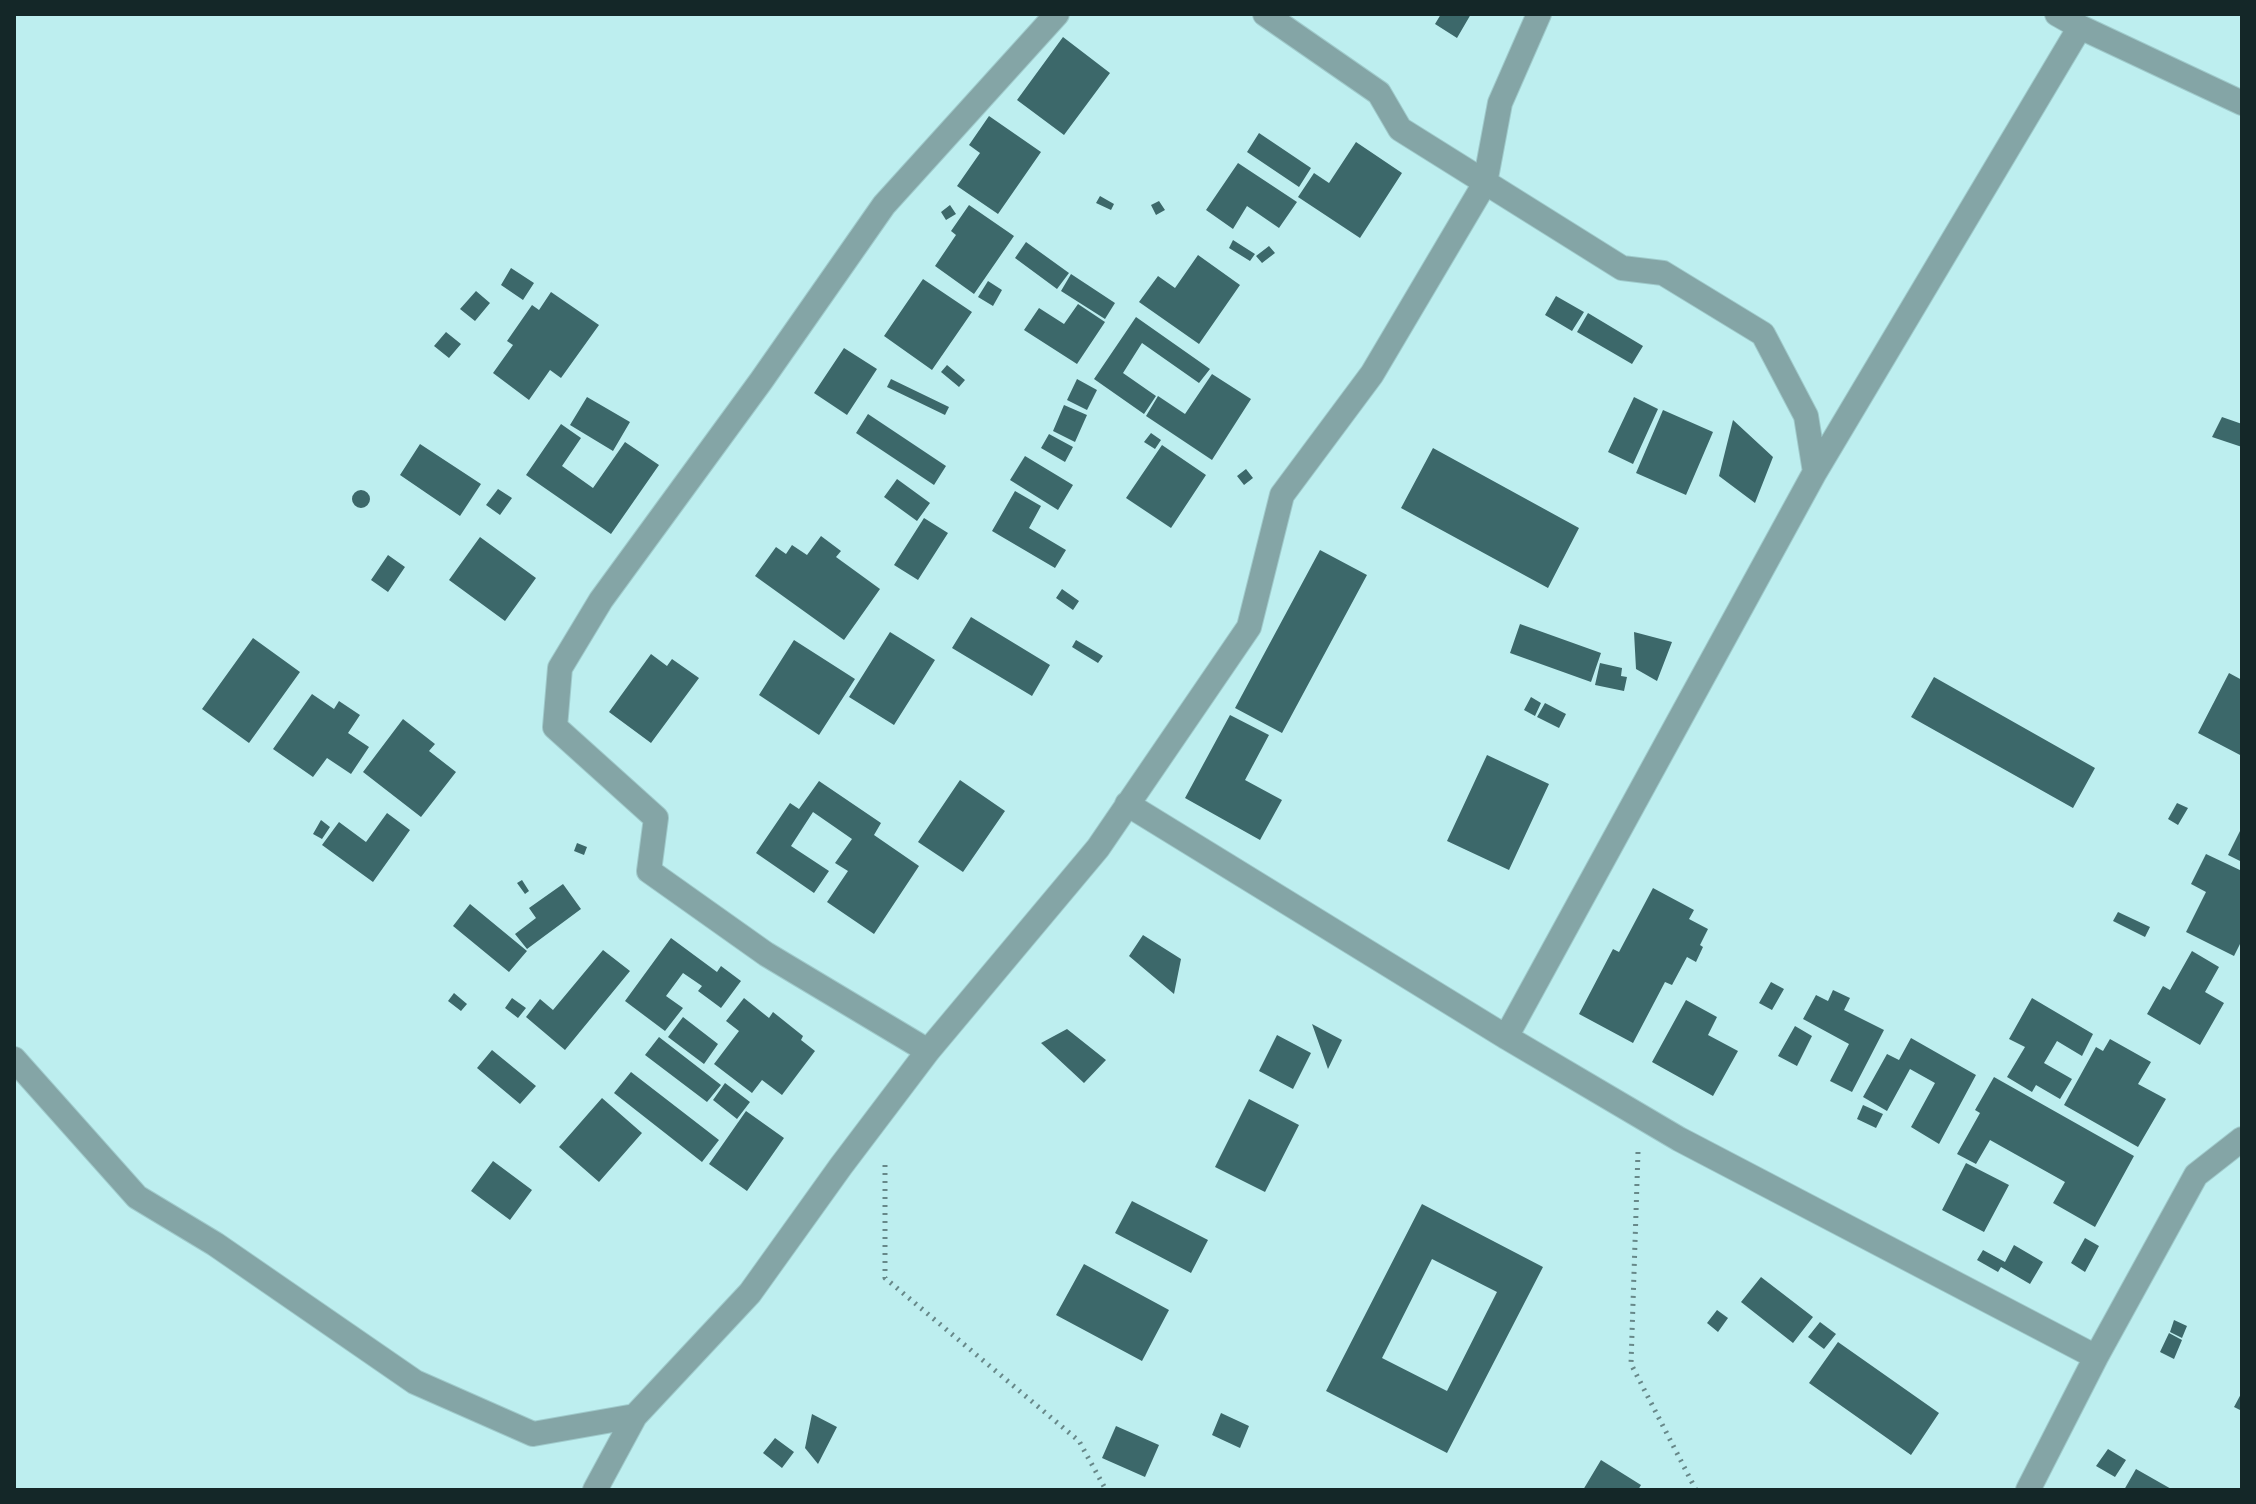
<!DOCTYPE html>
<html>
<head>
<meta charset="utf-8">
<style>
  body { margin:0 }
  #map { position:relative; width:2256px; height:1504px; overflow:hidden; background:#bdeeef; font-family:"Alegreya Sans",sans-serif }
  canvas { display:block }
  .frame { position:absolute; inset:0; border:16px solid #142728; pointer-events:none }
</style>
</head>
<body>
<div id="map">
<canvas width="2256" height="1504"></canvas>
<div class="frame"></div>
</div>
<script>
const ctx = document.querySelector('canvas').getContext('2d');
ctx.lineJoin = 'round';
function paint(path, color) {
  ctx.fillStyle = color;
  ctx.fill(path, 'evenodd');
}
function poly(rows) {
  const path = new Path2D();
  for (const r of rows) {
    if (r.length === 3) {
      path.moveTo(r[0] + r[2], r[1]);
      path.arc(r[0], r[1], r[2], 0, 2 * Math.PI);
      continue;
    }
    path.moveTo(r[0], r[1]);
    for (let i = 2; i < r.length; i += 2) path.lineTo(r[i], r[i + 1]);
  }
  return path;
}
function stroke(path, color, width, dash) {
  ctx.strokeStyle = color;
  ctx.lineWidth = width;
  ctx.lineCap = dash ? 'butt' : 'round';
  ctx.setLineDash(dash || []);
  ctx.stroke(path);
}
paint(poly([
  [1441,14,1471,14,1457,38,1435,24],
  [1063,37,1110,73,1064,135,1017,100],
  [989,116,1041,152,998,214,957,186,980,153,969,145],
  [1259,133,1311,168,1299,187,1247,152],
  [1356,142,1402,173,1360,238,1298,197,1314,173,1329,183],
  [1238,163,1297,202,1279,228,1247,206,1233,229,1206,210],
  [1100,196,1114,204,1111,210,1096,203],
  [1159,201,1165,210,1156,215,1151,205],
  [950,205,956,214,946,220,941,212],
  [969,205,1014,236,974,294,935,266,956,235,951,231],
  [1233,240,1255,254,1250,261,1229,248],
  [1026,242,1069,273,1057,289,1015,258],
  [1269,246,1275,253,1262,263,1256,256],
  [1198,255,1240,285,1199,344,1139,302,1158,276,1175,288],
  [511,268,534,283,523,300,501,285],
  [1071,274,1115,303,1105,319,1061,291],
  [923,279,972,312,932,370,884,336],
  [988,281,1002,290,993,306,978,297],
  [476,291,490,303,475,321,460,309],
  [551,292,599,325,561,378,550,370,529,400,493,373,513,345,507,341,532,305,539,310],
  [1556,296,1584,312,1572,331,1545,315],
  [1078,304,1105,322,1077,364,1024,330,1039,308,1064,324],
  [1588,313,1643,346,1632,364,1577,332],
  [1136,317,1210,369,1199,383,1142,343,1123,373,1156,396,1144,414,1094,379],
  [446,332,461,344,449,358,434,346],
  [844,348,877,369,847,415,814,393],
  [947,365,965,380,959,387,941,372],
  [1212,374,1251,399,1212,460,1146,416,1158,396,1185,414],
  [891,379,949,407,945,415,887,387],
  [1077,379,1097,390,1087,410,1067,400],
  [587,397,630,422,613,451,570,425],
  [1634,397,1658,409,1633,464,1608,452],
  [1064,405,1087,415,1075,442,1053,431],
  [1663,410,1713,432,1686,495,1636,473],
  [868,414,946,466,934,485,856,433],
  [2222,417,2242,424,2242,447,2212,437],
  [1733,420,1773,457,1755,503,1719,476],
  [561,424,581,438,562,466,593,488,625,442,659,465,611,534,526,475],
  [1151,433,1161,440,1155,449,1144,442],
  [1049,434,1073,447,1065,462,1041,448],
  [420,444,481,484,460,516,400,475],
  [1162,445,1206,475,1171,528,1126,498],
  [1433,448,1579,528,1548,588,1401,508],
  [1025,456,1073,485,1058,510,1010,480],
  [1246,469,1253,478,1244,485,1237,476],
  [897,479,930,503,917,521,884,497],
  [498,489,512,498,500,515,486,505],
  [361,499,9],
  [1015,491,1041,506,1029,528,1066,550,1055,568,992,531],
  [924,518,948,533,918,580,894,565],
  [821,536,841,551,836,557,880,589,844,640,755,576,776,547,786,554,792,545,807,555],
  [480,537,536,578,505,621,449,580],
  [1320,550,1367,575,1282,733,1235,708],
  [388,555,405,567,388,592,371,580],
  [1062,589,1079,601,1073,610,1056,598],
  [971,617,1050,665,1032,696,952,648],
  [1520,624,1601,653,1591,682,1510,653],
  [890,632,935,660,894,725,849,697],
  [1634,632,1672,642,1657,681,1636,669],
  [253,638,300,672,249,743,202,709],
  [794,640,855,679,819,735,759,695],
  [1076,640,1103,656,1098,663,1072,647],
  [651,654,667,666,672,659,699,678,651,743,609,712],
  [1600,663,1622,668,1621,676,1627,677,1624,691,1595,685],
  [2229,673,2242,680,2242,756,2198,733],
  [1934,677,2095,768,2073,808,1911,717],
  [312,694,334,709,339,701,360,715,348,733,369,747,351,774,327,758,313,777,273,749],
  [1531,697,1541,703,1535,716,1524,710],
  [1545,703,1566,714,1559,728,1537,717],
  [1230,715,1269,735,1245,780,1282,800,1260,840,1185,798],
  [403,719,435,744,429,751,456,772,421,817,363,772],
  [1487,755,1549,784,1509,870,1447,841],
  [960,780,1005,811,963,872,918,842],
  [819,781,881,823,874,835,919,866,874,934,827,902,848,871,835,863,852,839,813,812,791,846,829,871,814,893,756,853,790,803,799,809],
  [2177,803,2188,808,2178,825,2168,819],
  [387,813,410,830,373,882,322,845,339,822,366,842],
  [321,820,330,827,322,839,313,834],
  [2242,827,2242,862,2228,855],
  [577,843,587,847,584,855,574,851],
  [2206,854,2242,871,2242,940,2234,956,2186,932,2206,892,2191,884],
  [522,880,529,891,525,894,517,883],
  [563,884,581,909,527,949,515,934,536,918,529,908],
  [1653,888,1694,910,1689,919,1708,929,1700,945,1703,947,1696,962,1687,957,1672,985,1665,982,1633,1043,1579,1014,1613,949,1619,952],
  [470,904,527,951,509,972,453,926],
  [2118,912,2150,927,2145,937,2113,921],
  [1143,935,1181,959,1174,994,1129,956],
  [671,938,717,972,721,966,741,981,721,1008,698,991,702,986,683,973,666,996,683,1008,665,1031,625,1001],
  [603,950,630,971,565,1050,526,1017,540,999,553,1010],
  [2192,951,2219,967,2205,992,2224,1003,2200,1045,2147,1014,2163,986,2170,990],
  [1771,982,1784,989,1772,1010,1759,1003],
  [1833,990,1850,998,1844,1010,1884,1030,1852,1092,1830,1081,1849,1044,1803,1019,1816,995,1828,1001],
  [454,993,467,1004,461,1011,448,1001],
  [512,998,526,1008,518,1018,505,1008],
  [744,998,769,1018,773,1012,803,1036,801,1040,815,1051,782,1095,762,1080,752,1093,714,1064,739,1031,726,1021],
  [2032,998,2093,1034,2082,1056,2057,1041,2044,1063,2072,1079,2060,1099,2036,1085,2032,1092,2007,1077,2025,1047,2009,1039],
  [1686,1000,1717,1017,1708,1035,1738,1051,1713,1096,1652,1062],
  [683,1017,718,1044,704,1064,668,1037],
  [1312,1024,1342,1040,1328,1069],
  [1795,1026,1812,1036,1797,1066,1778,1056],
  [1067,1029,1106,1060,1084,1083,1041,1043],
  [1277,1035,1311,1053,1293,1089,1259,1071],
  [659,1037,721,1085,707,1102,645,1055],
  [1911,1038,1976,1075,1939,1144,1911,1127,1935,1083,1910,1069,1887,1111,1863,1097,1887,1054,1899,1060],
  [2110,1039,2151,1062,2138,1084,2166,1099,2138,1147,2064,1105,2096,1047,2103,1051],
  [492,1050,536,1086,520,1104,477,1068],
  [631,1072,719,1140,702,1162,614,1093],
  [1994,1077,2134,1156,2095,1227,2053,1203,2065,1182,1990,1140,1976,1164,1957,1154,1980,1113,1975,1110],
  [725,1083,750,1102,737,1119,713,1100],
  [602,1098,642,1133,599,1182,559,1147],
  [1249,1099,1299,1125,1265,1192,1215,1167],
  [1863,1105,1883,1114,1876,1128,1857,1119],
  [746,1111,784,1138,747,1191,709,1164],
  [493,1161,532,1190,510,1220,471,1191],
  [1966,1163,2009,1185,1984,1232,1942,1210],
  [1132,1201,1208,1240,1191,1273,1115,1233],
  [1422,1204,1543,1267,1447,1453,1326,1391],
  [1432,1259,1497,1292,1447,1391,1382,1358],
  [2085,1238,2099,1246,2085,1272,2071,1263],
  [2014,1245,2043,1262,2030,1284,2001,1267,1998,1272,1977,1260,1983,1250,2005,1262],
  [1084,1264,1169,1310,1142,1361,1056,1315],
  [1761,1277,1813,1317,1793,1343,1741,1302],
  [1717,1310,1728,1318,1718,1332,1707,1323],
  [2174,1320,2187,1326,2182,1338,2170,1332],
  [1820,1322,1836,1334,1824,1349,1808,1337],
  [2169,1333,2182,1340,2174,1359,2160,1352],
  [1838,1342,1939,1413,1911,1455,1809,1383],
  [2242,1392,2242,1411,2234,1407],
  [1221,1413,1249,1426,1240,1448,1212,1435],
  [812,1414,837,1427,818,1464,805,1448],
  [1116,1426,1159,1445,1145,1477,1102,1458],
  [775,1438,794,1452,782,1468,763,1453],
  [2108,1449,2126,1460,2115,1477,2096,1466],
  [1601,1460,1641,1485,1638,1490,1583,1490],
  [2136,1469,2173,1490,2124,1490]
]), '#3c686a');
const street = poly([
  [1265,14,1379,93,1400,129,1622,268,1663,273,1763,334,1806,416,1815,472],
  [2057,14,2080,27,2242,103],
  [1127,804,1506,1037,1679,1139,2096,1357],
  [1506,1037,1815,472,2080,27],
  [928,1051,766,954,649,871,656,818,555,727,560,668,601,600,761,381,884,205,1057,14],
  [14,1059,137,1197,215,1244,415,1382,533,1434,635,1416],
  [595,1490,635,1416,750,1293,841,1166,928,1051,1098,848,1249,627,1282,495,1372,374,1485,183,1500,103,1539,14],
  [2028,1490,2096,1357,2196,1175,2242,1139]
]);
stroke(street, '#9fcacb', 26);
stroke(poly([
  [1638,1152,1631,1364,1696,1490],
  [885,1165,885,1278,1079,1441,1106,1490]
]), '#678889', 5, [2, 6]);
stroke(street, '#84a5a6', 24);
</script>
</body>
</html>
